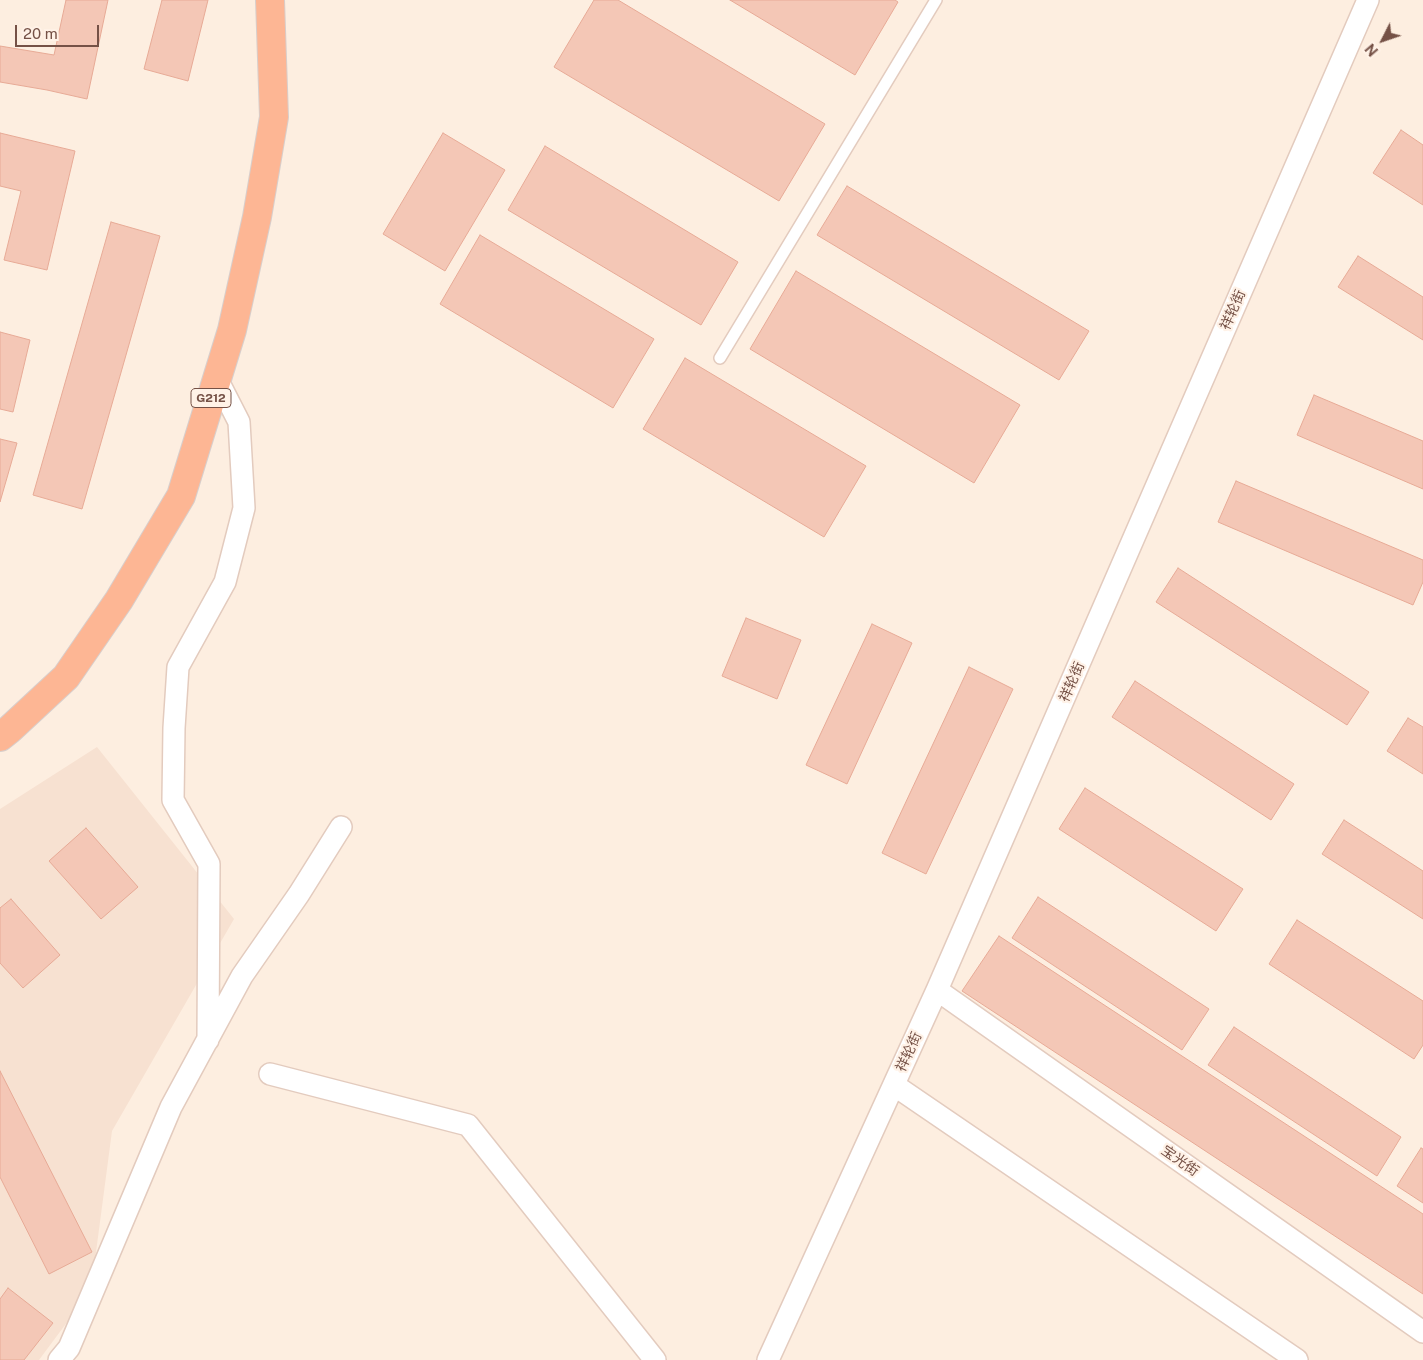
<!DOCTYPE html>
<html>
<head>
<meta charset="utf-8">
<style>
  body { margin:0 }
  #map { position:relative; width:1423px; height:1360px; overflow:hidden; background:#fdeee0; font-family:"Public Sans",sans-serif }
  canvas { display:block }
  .north { position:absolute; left:1358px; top:15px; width:50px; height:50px; -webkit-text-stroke:4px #fff2e7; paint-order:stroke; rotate:229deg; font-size:14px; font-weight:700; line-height:20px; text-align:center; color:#755146 }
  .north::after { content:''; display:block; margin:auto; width:18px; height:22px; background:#755146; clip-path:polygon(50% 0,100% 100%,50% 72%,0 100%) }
  .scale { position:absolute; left:15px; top:25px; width:84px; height:22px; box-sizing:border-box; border:2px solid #755146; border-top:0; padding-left:6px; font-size:15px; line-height:18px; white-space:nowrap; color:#755146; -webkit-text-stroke:4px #fff2e7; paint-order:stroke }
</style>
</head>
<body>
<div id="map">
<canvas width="1423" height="1360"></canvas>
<div class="north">N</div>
<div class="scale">20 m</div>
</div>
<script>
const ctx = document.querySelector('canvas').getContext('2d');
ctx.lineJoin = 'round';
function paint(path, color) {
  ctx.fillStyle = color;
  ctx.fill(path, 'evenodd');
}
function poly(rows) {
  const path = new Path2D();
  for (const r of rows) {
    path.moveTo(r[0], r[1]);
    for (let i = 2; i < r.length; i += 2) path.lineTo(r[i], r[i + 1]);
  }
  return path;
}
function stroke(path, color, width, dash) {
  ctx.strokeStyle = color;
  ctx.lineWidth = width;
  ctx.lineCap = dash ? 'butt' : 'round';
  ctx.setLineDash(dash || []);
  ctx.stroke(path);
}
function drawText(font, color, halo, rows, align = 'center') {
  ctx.font = font + ' "Public Sans","Noto Sans SC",sans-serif';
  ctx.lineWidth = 4.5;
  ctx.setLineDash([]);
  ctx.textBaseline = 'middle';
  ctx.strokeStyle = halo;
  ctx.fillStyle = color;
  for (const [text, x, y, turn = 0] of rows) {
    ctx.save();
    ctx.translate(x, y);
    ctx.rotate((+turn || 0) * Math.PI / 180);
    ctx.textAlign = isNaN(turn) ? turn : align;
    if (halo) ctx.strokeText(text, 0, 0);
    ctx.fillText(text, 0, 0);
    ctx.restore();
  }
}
paint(poly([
  [97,747,234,919,112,1131,91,1290,39,1360,0,1360,0,809]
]), '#f7e1d1');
const building = poly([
  [66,0,108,0,87,99,47,90,0,82,0,46,54,55,66,0],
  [162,0,208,0,188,81,144,69,162,0],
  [594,0,618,0,825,124,779,201,554,67,594,0],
  [730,0,895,0,898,2,855,75,730,0],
  [1401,130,1423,145,1423,205,1373,173,1401,130],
  [0,133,75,151,47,270,4,260,21,191,0,186,0,133],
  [443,133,505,170,445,271,383,234,443,133],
  [545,146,738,262,701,325,508,210,545,146],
  [847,186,1089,331,1059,380,817,235,847,186],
  [111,222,160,236,82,509,33,495,111,222],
  [480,235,654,339,613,408,440,304,480,235],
  [1358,256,1423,297,1423,340,1338,287,1358,256],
  [796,271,1020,405,974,483,750,349,796,271],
  [0,332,30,340,13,412,0,409,0,332],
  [685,358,866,466,824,537,643,429,685,358],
  [1314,395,1423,441,1423,489,1297,435,1314,395],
  [0,439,17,443,0,502,0,439],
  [1236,481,1423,560,1423,582,1413,605,1218,522,1236,481],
  [1178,568,1369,692,1347,725,1156,602,1178,568],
  [746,618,801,640,777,699,722,676,746,618],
  [872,624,912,643,847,784,806,765,872,624],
  [969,667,1013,689,926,874,882,853,969,667],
  [1135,681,1294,784,1271,820,1112,717,1135,681],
  [1408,718,1423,727,1423,774,1387,751,1408,718],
  [1085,788,1243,889,1216,931,1059,829,1085,788],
  [1344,820,1423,871,1423,919,1322,854,1344,820],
  [86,828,138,887,101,919,49,861,86,828],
  [1038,897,1209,1009,1182,1050,1012,938,1038,897],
  [11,899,60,955,23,988,0,963,0,908,11,899],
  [1297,920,1423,1001,1423,1045,1414,1059,1269,964,1297,920],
  [999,936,1423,1214,1423,1294,962,991,999,936],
  [1234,1027,1401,1137,1377,1176,1208,1065,1234,1027],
  [0,1071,92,1252,49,1274,0,1177,0,1071],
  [1421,1148,1423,1149,1423,1203,1397,1186,1421,1148],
  [8,1288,53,1323,24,1360,0,1360,0,1299,8,1288]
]);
paint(building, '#f4c7b6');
stroke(building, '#e7aa96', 1);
const service = poly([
  [720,358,936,0]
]);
const minor = poly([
  [937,990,1423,1332],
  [208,1040,209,864,173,800,174,728,178,667,225,582,244,508,239,422,217,379],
  [270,1074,468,1125,655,1360],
  [894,1085,1297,1360],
  [59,1360,69,1348,171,1107,242,976,299,894,341,827],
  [768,1360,937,990,1368,0]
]);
const trunk = poly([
  [0,737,10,729,66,677,119,600,181,496,232,330,257,217,274,117,270,0]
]);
stroke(service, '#e3cbbe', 14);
stroke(minor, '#e3cbbe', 24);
stroke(trunk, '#d8cecb', 30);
stroke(service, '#fff', 11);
stroke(minor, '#fff', 21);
stroke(trunk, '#fdb694', 28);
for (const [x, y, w] of [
  [211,398,40]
]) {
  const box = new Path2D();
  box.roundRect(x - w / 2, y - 9.5, w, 19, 4);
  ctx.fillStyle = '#fff2e7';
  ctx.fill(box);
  stroke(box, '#755146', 1);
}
drawText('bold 12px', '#755146', null, [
  ["G212",211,398]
]);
drawText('14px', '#755146', '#fff2e7', [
  ["祥轮街",1233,310,-66],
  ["祥轮街",1072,682,-66],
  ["祥轮街",909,1052,-65],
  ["宝光街",1180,1161,35]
]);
</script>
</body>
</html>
